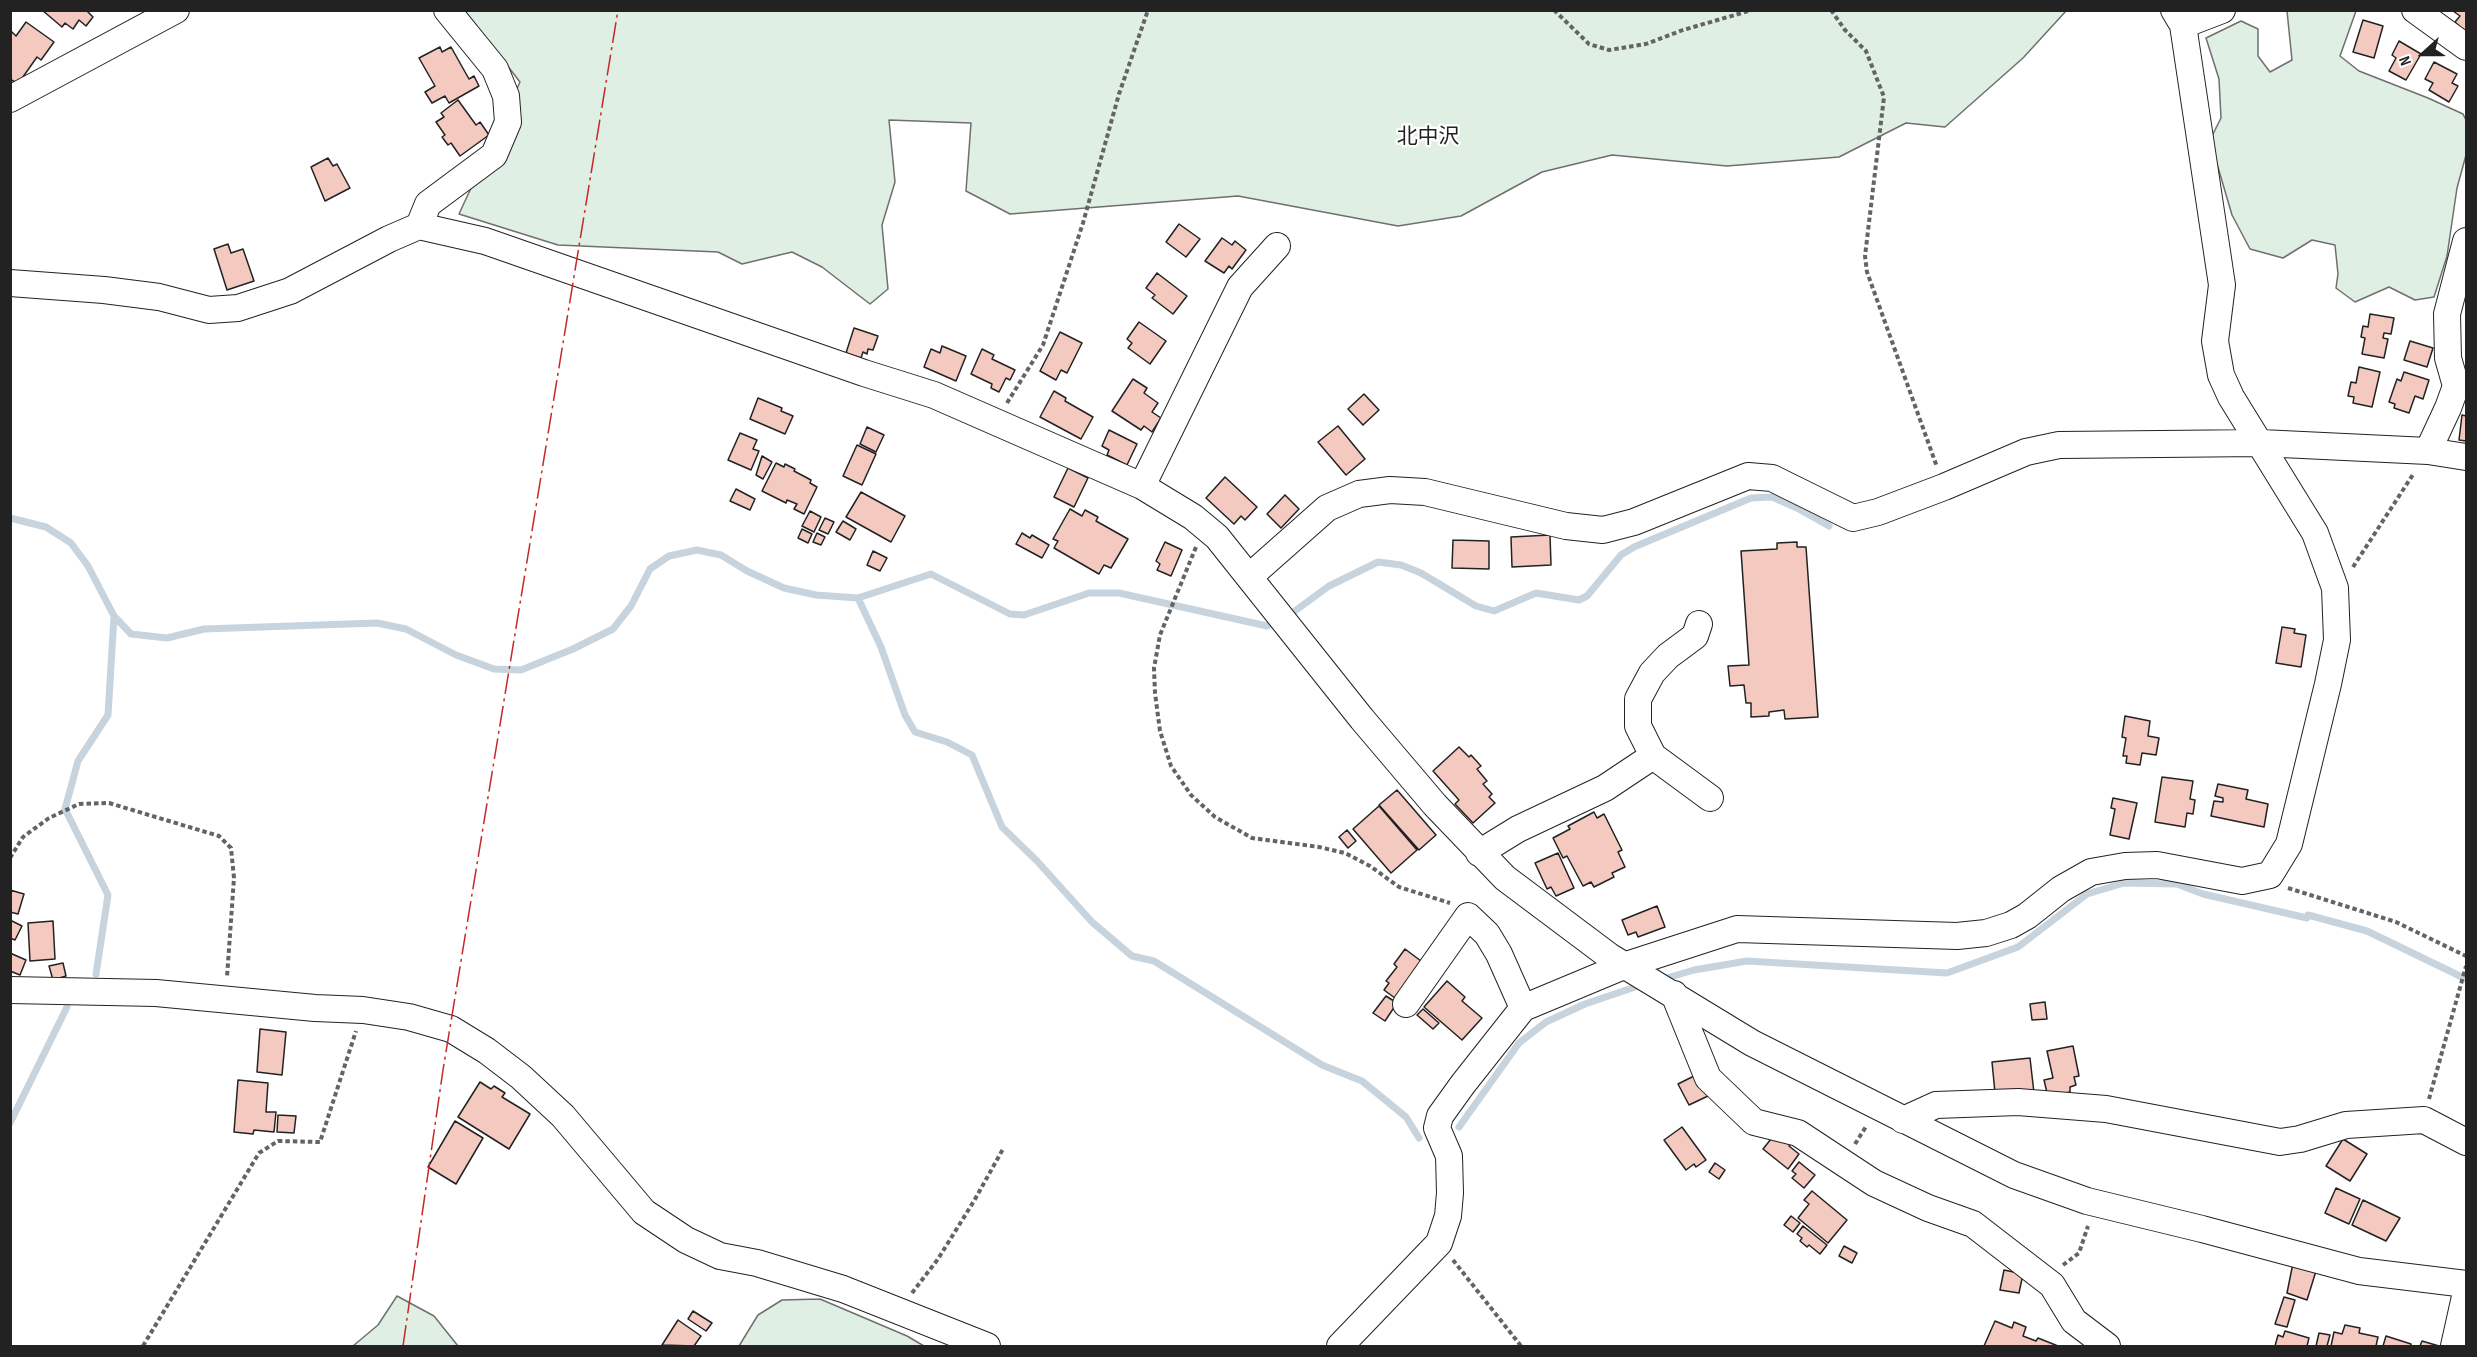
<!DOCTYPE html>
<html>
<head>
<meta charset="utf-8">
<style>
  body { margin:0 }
  #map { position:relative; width:2477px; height:1357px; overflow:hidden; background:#fff; font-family:"Sofia Sans Condensed",sans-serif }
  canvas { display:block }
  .frame { position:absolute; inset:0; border:12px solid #222; pointer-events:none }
  .north { position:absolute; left:2393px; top:24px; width:60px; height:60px; -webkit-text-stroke:4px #fff; paint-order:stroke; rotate:249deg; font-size:16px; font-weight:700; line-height:24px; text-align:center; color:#222 }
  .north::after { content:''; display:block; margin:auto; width:21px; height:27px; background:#222; clip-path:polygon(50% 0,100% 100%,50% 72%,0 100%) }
</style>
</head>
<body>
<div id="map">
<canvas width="2477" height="1357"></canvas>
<div class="frame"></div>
<div class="north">N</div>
</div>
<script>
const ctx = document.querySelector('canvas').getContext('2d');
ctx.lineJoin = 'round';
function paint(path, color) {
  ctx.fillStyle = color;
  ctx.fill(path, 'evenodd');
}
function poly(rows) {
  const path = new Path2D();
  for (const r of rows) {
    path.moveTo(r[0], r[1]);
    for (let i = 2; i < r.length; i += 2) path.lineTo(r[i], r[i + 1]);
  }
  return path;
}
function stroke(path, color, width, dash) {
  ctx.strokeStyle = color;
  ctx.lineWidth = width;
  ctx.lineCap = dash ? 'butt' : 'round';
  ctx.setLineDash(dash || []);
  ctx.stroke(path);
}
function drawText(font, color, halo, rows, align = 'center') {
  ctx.font = font + ' "Sofia Sans Condensed","Noto Sans JP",sans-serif';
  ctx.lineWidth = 4.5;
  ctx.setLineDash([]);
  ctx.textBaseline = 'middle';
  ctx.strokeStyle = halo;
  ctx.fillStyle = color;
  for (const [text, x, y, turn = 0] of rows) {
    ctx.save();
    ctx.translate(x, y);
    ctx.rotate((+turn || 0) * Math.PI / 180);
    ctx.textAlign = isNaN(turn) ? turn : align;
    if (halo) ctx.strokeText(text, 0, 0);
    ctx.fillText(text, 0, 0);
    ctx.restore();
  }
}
const green = poly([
  [465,11,2066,11,2023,58,1945,127,1906,123,1839,157,1727,166,1612,155,1542,172,1461,216,1398,226,1238,196,1010,214,966,191,971,123,889,120,895,182,882,225,888,289,870,304,822,267,792,252,742,264,718,252,558,245,459,214,520,82,465,11],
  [2287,11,2356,11,2340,56,2359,71,2428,98,2463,114,2466,120,2466,155,2457,188,2447,256,2434,297,2415,300,2389,287,2355,302,2336,288,2338,274,2335,245,2312,240,2283,258,2250,249,2232,215,2210,140,2221,118,2219,79,2206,38,2241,21,2258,29,2258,56,2270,72,2292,60,2287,11],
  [397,1296,434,1316,458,1346,353,1346,378,1325,397,1296],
  [820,1299,907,1336,924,1346,739,1346,758,1315,782,1300,820,1299]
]);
paint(green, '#e0efe3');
stroke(green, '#6f6f6f', 1.5);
stroke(poly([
  [10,518,46,527,71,543,88,566,114,616,131,634,167,638,204,629,377,623,406,629,456,655,494,669,521,670,573,649,613,629,631,606,650,569,669,556,697,550,721,555,747,571,784,588,816,595,858,598,931,574,1010,614,1024,615,1089,593,1119,593,1267,626,1278,622],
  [858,598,881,647,905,715,915,732,947,742,972,755,1002,827,1037,861,1092,922,1132,956,1154,961,1322,1065,1362,1081,1406,1117,1419,1138],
  [1288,616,1329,586,1378,562,1401,565,1421,573,1476,606,1494,611,1536,593,1579,600,1587,596,1621,555,1634,547,1751,498,1772,497,1797,508,1829,526],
  [96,974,108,895,65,809,78,761,108,715,114,616],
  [1660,980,1694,970,1747,961,1947,973,2018,947,2087,894,2124,883,2177,884,2203,894,2307,918,2308,915,2367,931,2466,979],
  [10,1123,67,1007],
  [1459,1127,1519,1043,1546,1022,1585,1004,1644,984]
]), '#c7d3dd', 7);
const building = poly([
  [42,10,86,10,93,17,86,26,79,20,73,29,65,23,62,27,42,10],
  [2466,10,2466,33,2455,22,2460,16,2453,11,2466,10],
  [2363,20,2383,26,2374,58,2353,52,2363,20],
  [26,22,54,42,41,60,37,57,18,84,10,79,10,34,12,32,16,36,26,22],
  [2399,41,2421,54,2406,80,2389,71,2396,58,2392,55,2399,41],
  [440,47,442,52,451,47,469,79,474,76,479,86,449,103,445,96,432,103,425,92,435,86,419,58,440,47],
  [2434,62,2457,74,2452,83,2458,86,2449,102,2429,90,2433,83,2425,79,2434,62],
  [458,100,476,125,480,122,489,135,460,156,451,143,448,145,442,137,445,135,436,122,444,117,441,113,458,100],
  [328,158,333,166,337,164,350,188,325,201,311,167,328,158],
  [1179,224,1200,239,1186,257,1166,242,1179,224],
  [1222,238,1232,245,1235,241,1246,250,1232,269,1229,266,1224,273,1205,261,1222,238],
  [228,244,231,253,243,249,254,281,227,290,214,249,228,244],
  [1157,273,1187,296,1173,314,1152,298,1155,295,1146,288,1157,273],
  [2370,314,2394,318,2391,334,2384,333,2383,338,2388,339,2384,358,2362,354,2365,338,2361,337,2363,326,2368,327,2370,314],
  [1139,322,1166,341,1150,364,1128,348,1132,343,1127,339,1139,322],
  [854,328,878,336,873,350,868,349,867,354,863,352,861,358,846,353,854,328],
  [1060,332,1082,343,1067,373,1061,370,1056,380,1040,371,1060,332],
  [2410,341,2433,348,2427,367,2404,360,2410,341],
  [942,346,966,356,956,381,924,367,931,349,940,353,942,346],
  [982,349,994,355,992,359,1015,370,1010,380,1006,378,999,392,991,388,992,384,971,374,982,349],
  [2359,367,2380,372,2372,407,2353,403,2354,397,2348,396,2351,382,2356,383,2359,367],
  [2404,372,2429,380,2423,399,2415,396,2409,413,2394,408,2395,404,2389,402,2397,379,2401,381,2404,372],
  [1133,379,1147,388,1144,393,1158,403,1152,412,1161,418,1152,432,1144,426,1141,430,1112,411,1133,379],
  [1054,391,1066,398,1065,401,1093,417,1081,439,1040,417,1054,391],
  [1364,394,1379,410,1363,425,1348,409,1364,394],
  [758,398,782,408,781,411,793,416,785,434,750,419,758,398],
  [2462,415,2466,416,2466,441,2459,440,2462,415],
  [1338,426,1365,459,1346,475,1318,442,1338,426],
  [867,427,884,435,876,452,860,444,867,427],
  [1109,430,1137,444,1127,465,1107,455,1109,450,1102,446,1109,430],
  [740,433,757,440,753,449,759,451,751,470,728,460,740,433],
  [857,445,876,454,862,485,843,476,857,445],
  [762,456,772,462,763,479,756,475,762,456],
  [776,463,784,467,785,464,795,469,794,471,811,480,810,483,817,487,804,514,794,509,797,504,787,500,786,503,762,491,776,463],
  [1068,468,1088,478,1074,507,1054,497,1068,468],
  [1225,477,1257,507,1245,520,1241,516,1234,524,1206,498,1225,477],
  [736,489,755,499,750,510,730,501,736,489],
  [861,492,905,516,891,542,846,517,861,492],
  [1285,495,1299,509,1281,528,1267,514,1285,495],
  [1070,509,1082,516,1085,510,1098,517,1096,521,1128,539,1111,568,1104,565,1099,574,1054,548,1058,541,1053,539,1070,509],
  [810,511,821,517,814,532,802,526,810,511],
  [825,518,834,522,828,534,819,530,825,518],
  [843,521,856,529,850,540,836,532,843,521],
  [802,529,812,534,808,543,798,538,802,529],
  [817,533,825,537,821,545,813,542,817,533],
  [1022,533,1030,538,1032,535,1049,545,1042,558,1016,544,1022,533],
  [1550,535,1551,565,1512,567,1511,537,1550,535],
  [1453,540,1489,541,1489,569,1452,568,1453,540],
  [1165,542,1182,550,1171,576,1157,570,1160,564,1156,561,1165,542],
  [1797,542,1797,547,1806,547,1818,717,1785,719,1784,710,1769,712,1769,716,1751,717,1751,703,1746,703,1744,685,1730,686,1728,666,1749,665,1741,551,1777,549,1777,543,1797,542],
  [873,551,887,558,880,571,867,565,873,551],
  [2282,627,2295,629,2294,633,2306,635,2301,667,2276,663,2282,627],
  [2125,716,2150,721,2148,736,2159,738,2156,755,2142,753,2140,765,2126,763,2127,756,2123,756,2126,738,2122,737,2125,716],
  [1459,747,1469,757,1471,755,1481,766,1477,769,1487,781,1483,784,1492,794,1489,797,1495,803,1473,823,1455,804,1459,800,1433,771,1459,747],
  [2162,777,2193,781,2190,799,2195,800,2193,814,2187,813,2185,827,2155,822,2162,777],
  [2218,784,2248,790,2246,799,2268,804,2264,827,2211,816,2214,801,2223,802,2223,798,2215,796,2218,784],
  [1397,790,1436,835,1419,850,1379,805,1397,790],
  [2113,798,2137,803,2129,839,2110,835,2115,809,2111,808,2113,798],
  [1379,806,1417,850,1391,873,1353,829,1379,806],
  [1594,812,1597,818,1604,814,1622,850,1618,852,1625,867,1612,873,1614,877,1594,887,1591,882,1583,886,1567,856,1563,858,1553,838,1570,829,1568,826,1594,812],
  [1347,830,1356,841,1348,848,1339,837,1347,830],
  [1558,853,1574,888,1556,896,1551,887,1547,889,1535,863,1558,853],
  [10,890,24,894,18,914,10,912,10,890],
  [1657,906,1665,927,1638,937,1636,932,1628,935,1622,920,1657,906],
  [10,920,22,926,15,940,10,938,10,920],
  [53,921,55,959,30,961,28,923,53,921],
  [1405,949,1425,964,1399,1001,1384,990,1389,983,1386,981,1397,967,1394,964,1405,949],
  [10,953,26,960,20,975,10,971,10,953],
  [63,963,66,976,53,980,49,966,63,963],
  [1447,981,1465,997,1462,1001,1482,1018,1462,1040,1424,1007,1447,981],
  [1386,996,1397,1003,1385,1021,1373,1013,1386,996],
  [2045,1002,2047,1019,2032,1020,2030,1004,2045,1002],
  [1423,1009,1439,1023,1433,1029,1417,1015,1423,1009],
  [260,1029,286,1032,282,1075,257,1072,260,1029],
  [2073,1046,2079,1076,2074,1077,2076,1085,2070,1087,2070,1092,2048,1097,2044,1080,2053,1078,2047,1051,2073,1046],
  [2030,1058,2034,1093,1995,1093,1992,1062,2030,1058],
  [1698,1074,1708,1096,1689,1105,1678,1084,1698,1074],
  [238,1080,268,1083,266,1112,276,1112,274,1132,254,1130,253,1134,234,1132,238,1080],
  [480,1082,491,1089,494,1086,505,1093,502,1097,530,1114,509,1149,458,1117,480,1082],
  [278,1115,296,1116,294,1133,277,1132,278,1115],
  [455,1121,483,1138,456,1184,428,1167,455,1121],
  [1682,1127,1706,1160,1696,1167,1694,1164,1686,1170,1664,1140,1682,1127],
  [1775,1134,1792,1142,1789,1146,1799,1154,1788,1169,1763,1149,1775,1134],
  [2343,1139,2367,1154,2350,1181,2326,1166,2343,1139],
  [1799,1162,1815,1175,1804,1188,1792,1178,1796,1174,1792,1171,1799,1162],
  [1715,1163,1725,1170,1719,1179,1709,1172,1715,1163],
  [2336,1188,2360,1199,2349,1224,2325,1213,2336,1188],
  [1812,1191,1847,1220,1828,1243,1798,1218,1809,1204,1804,1200,1812,1191],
  [2363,1200,2400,1218,2386,1241,2352,1225,2363,1200],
  [1791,1216,1800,1223,1793,1232,1784,1225,1791,1216],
  [1803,1226,1827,1245,1820,1254,1809,1245,1807,1247,1800,1241,1802,1238,1797,1234,1803,1226],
  [1844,1246,1857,1253,1852,1263,1839,1256,1844,1246],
  [2293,1263,2316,1271,2307,1300,2287,1293,2293,1263],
  [2004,1270,2023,1274,2019,1293,2000,1290,2004,1270],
  [2284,1297,2295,1300,2287,1327,2275,1324,2284,1297],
  [693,1311,712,1323,706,1331,688,1319,693,1311],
  [678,1320,701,1336,694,1346,662,1345,678,1320],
  [1995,1321,2012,1328,2014,1322,2026,1327,2023,1336,2036,1341,2038,1338,2058,1346,1984,1346,1995,1321],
  [2345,1325,2360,1328,2359,1333,2378,1337,2376,1346,2331,1346,2334,1332,2342,1334,2345,1325],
  [2285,1331,2309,1338,2307,1346,2275,1346,2278,1335,2283,1337,2285,1331],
  [2319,1333,2330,1335,2327,1346,2316,1346,2319,1333],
  [2386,1336,2411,1344,2411,1346,2383,1346,2386,1336],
  [2422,1341,2439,1346,2420,1346,2422,1341]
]);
paint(building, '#f3c9c0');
stroke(building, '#222', 1.5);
const minor = poly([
  [2415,10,2466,47],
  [2183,25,2222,10],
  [10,99,176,10],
  [419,226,428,204,494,155,508,122,506,96,495,69,447,10],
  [10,283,104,290,159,297,209,310,238,308,290,291,389,239,419,226,485,241,864,373,934,395,1142,486,1193,517,1217,537,1362,719,1435,805,1505,878,1609,956,1752,1043,2014,1175,2087,1201,2202,1229,2359,1271,2466,1284],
  [2428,451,2448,408,2456,386,2448,358,2447,314,2466,241],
  [1142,486,1240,287,1277,246],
  [1249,577,1327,508,1359,494,1390,490,1425,492,1566,526,1603,530,1634,522,1748,476,1772,478,1853,518,1878,512,1944,487,2026,452,2059,445,2261,443,2428,451,2466,457],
  [1653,756,1710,798],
  [1479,853,1518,829,1605,788,1653,756,1638,726,1638,699,1652,673,1668,656,1695,636,1699,624],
  [10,990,156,993,315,1008,363,1010,409,1017,451,1029,487,1051,521,1077,563,1116,644,1212,686,1240,720,1256,757,1263,843,1289,987,1346],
  [1674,994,1708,1078,1754,1122,1798,1133,1874,1183,1928,1208,1973,1224,2052,1285,2074,1321,2107,1346],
  [1406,1004,1468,916,1487,934,1499,954,1523,1008],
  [1903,1120,1936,1105,2018,1102,2106,1109,2280,1142,2300,1139,2346,1125,2424,1120,2466,1142],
  [1340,1346,1439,1243,1448,1216,1450,1193,1449,1156,1437,1128,1440,1116,1463,1084,1523,1008,1626,965,1737,929,1957,936,1986,933,2011,925,2027,916,2061,889,2091,872,2125,866,2157,865,2242,881,2270,875,2289,844,2328,684,2337,640,2335,588,2315,533,2231,397,2221,375,2215,341,2222,285,2183,25,2174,10],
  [2454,1346,2466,1292]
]);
stroke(minor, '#222', 28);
stroke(poly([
  [1554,10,1589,44,1609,50,1646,44,1683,30,1752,10],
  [1831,10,1845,30,1866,51,1884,97,1865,256,1867,272,1937,467],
  [1007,403,1043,345,1083,223,1119,94,1148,10],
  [1196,547,1160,635,1154,668,1155,693,1160,731,1171,766,1191,795,1215,817,1252,838,1319,847,1345,853,1370,866,1399,887,1450,903],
  [2353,567,2414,473],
  [10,858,23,837,49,818,79,804,109,803,219,836,231,848,234,878,227,977],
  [2288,888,2396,922,2466,956],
  [2429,1099,2466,966],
  [1855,1144,1867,1125],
  [1453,1260,1521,1346],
  [2063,1265,2079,1253,2088,1226],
  [912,1293,938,1259,974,1201,1003,1149],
  [143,1346,259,1153,278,1141,320,1142,356,1031]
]), '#646464', 4, [4.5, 3]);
stroke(minor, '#fff', 26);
stroke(poly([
  [403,1346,443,1070,618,10]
]), '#c62828', 1.5, [21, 4.5, 3, 4.5]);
drawText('21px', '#222', '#fff', [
  ["北中沢",1428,138]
]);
</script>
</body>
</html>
